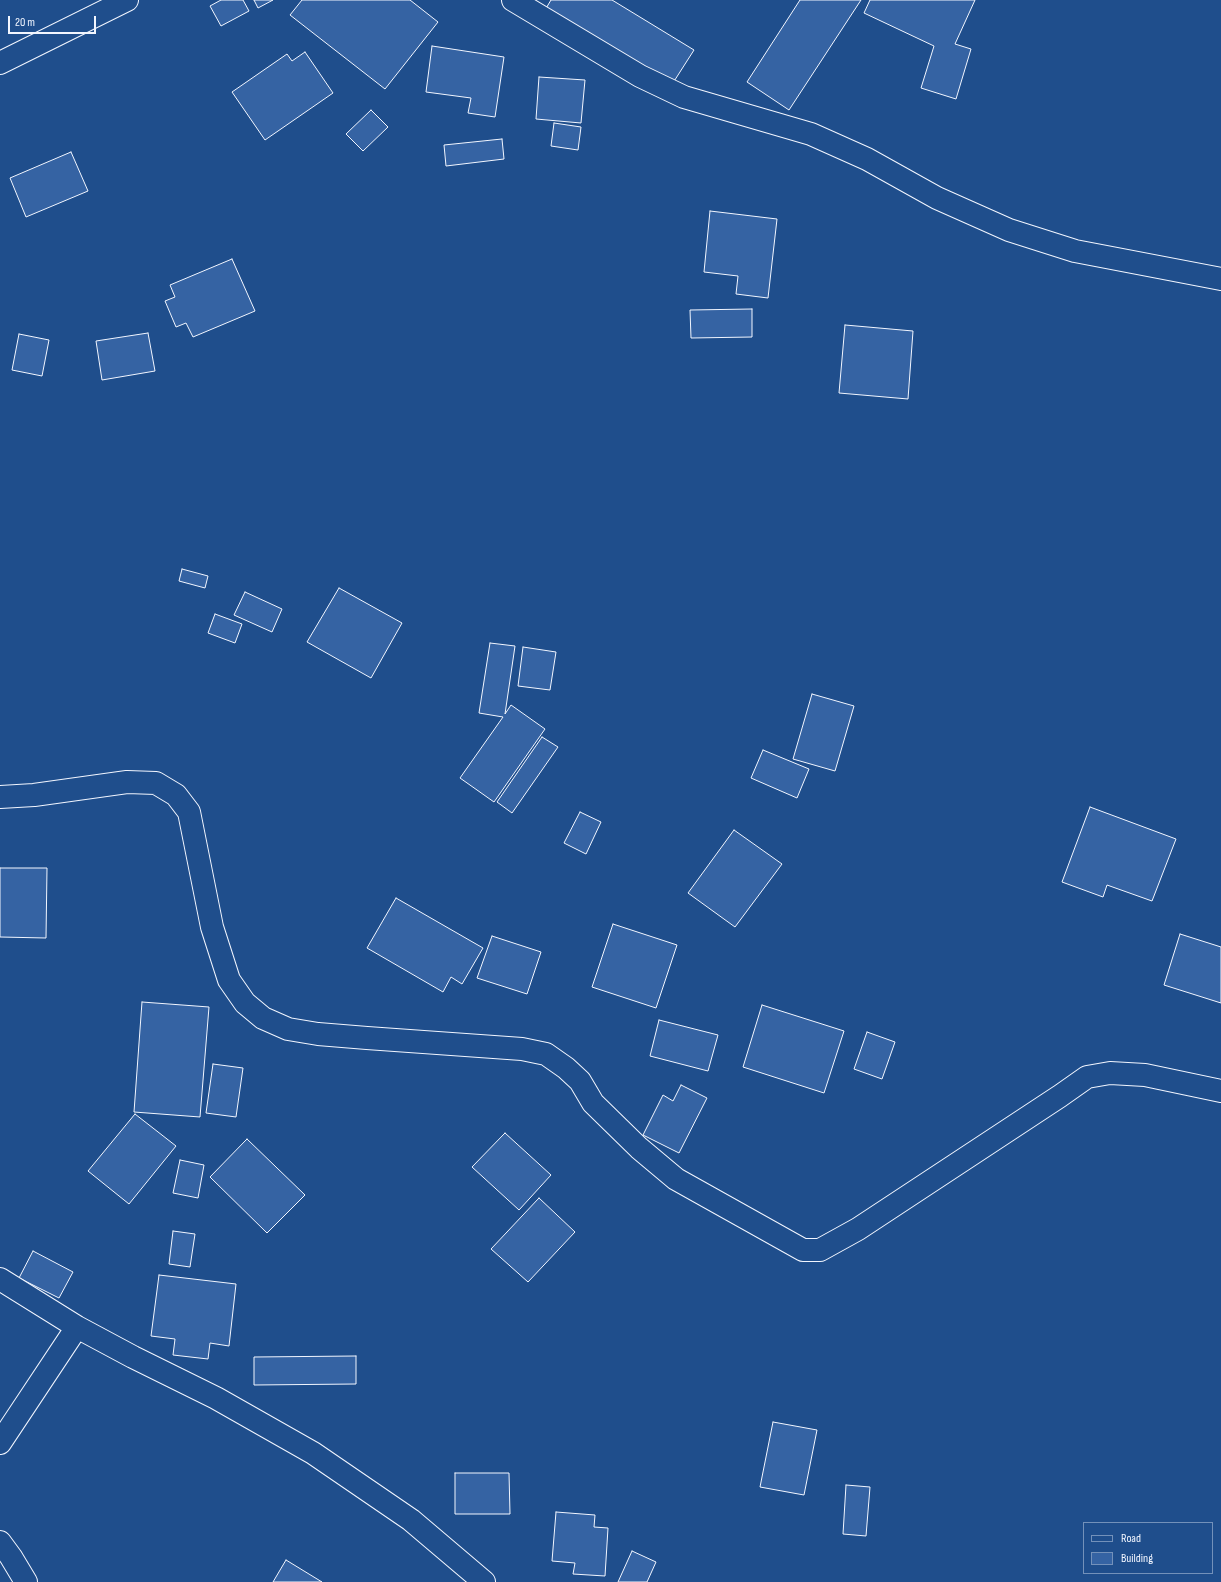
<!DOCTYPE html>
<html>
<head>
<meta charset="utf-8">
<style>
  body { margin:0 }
  #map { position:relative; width:1221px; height:1582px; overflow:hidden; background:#1f4e8c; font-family:"Sofia Sans Condensed",sans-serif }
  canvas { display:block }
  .legend { position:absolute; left:1083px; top:1522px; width:130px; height:52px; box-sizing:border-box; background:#1f4e8c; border:1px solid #7391ba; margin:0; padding:5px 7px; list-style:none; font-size:12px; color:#f2f6ff }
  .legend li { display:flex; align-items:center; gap:8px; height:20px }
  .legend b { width:20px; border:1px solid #7391ba }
  .scale { position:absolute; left:8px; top:16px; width:88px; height:18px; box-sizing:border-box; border:2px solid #f2f6ff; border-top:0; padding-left:5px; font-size:12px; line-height:14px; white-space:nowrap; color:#f2f6ff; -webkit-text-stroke:3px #1f4e8c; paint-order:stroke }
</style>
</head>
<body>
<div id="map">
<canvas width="1221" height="1582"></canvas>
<ul class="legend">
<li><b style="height:5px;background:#1f4e8c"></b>Road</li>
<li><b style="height:11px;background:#3563a3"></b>Building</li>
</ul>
<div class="scale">20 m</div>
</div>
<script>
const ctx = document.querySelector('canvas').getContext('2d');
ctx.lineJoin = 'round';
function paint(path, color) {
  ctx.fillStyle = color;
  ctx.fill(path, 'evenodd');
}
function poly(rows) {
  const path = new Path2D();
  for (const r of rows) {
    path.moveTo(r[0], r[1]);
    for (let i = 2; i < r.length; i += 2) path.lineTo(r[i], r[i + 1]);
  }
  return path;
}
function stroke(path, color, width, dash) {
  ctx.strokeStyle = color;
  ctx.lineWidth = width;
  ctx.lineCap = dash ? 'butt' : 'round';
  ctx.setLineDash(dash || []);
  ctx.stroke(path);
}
const building = poly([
  [221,0,243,0,249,11,221,26,210,6,221,0],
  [254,0,273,0,258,8,254,0],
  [302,0,410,0,438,22,385,89,290,15,302,0],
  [551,0,612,0,694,50,671,86,545,10,551,0],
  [800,0,861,0,789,110,747,82,800,0],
  [870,0,975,0,955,44,971,49,956,99,921,88,934,46,864,13,870,0],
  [432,46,504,57,495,117,468,113,471,98,426,92,432,46],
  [305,52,333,93,265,140,232,92,287,54,292,61,305,52],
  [539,77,585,80,581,123,536,119,539,77],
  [371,110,388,127,363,151,346,134,371,110],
  [554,123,581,127,578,150,551,146,554,123],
  [502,139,504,159,446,166,444,145,502,139],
  [71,152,88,191,26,217,10,178,71,152],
  [710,211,777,219,768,298,736,294,738,276,704,272,710,211],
  [232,259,255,311,193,337,186,323,176,327,165,301,175,297,170,285,232,259],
  [752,309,752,337,691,338,690,310,752,309],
  [845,325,913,331,908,399,839,393,845,325],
  [148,333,155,371,102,380,96,341,148,333],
  [19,334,49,340,42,376,12,370,19,334],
  [182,569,208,576,205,588,179,581,182,569],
  [339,588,402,623,371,678,307,642,339,588],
  [245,592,282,609,272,632,234,615,245,592],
  [215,614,242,624,235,643,208,633,215,614],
  [490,643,515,646,505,714,511,705,545,729,494,802,460,778,503,717,479,713,490,643],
  [523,647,556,652,550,690,518,686,523,647],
  [812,694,854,706,835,771,793,759,812,694],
  [542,737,558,747,512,813,497,802,542,737],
  [763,750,809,769,797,798,751,778,763,750],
  [1090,807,1176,839,1152,901,1107,885,1103,897,1062,882,1090,807],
  [580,812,601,822,586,854,564,843,580,812],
  [734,830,782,864,735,927,688,893,734,830],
  [0,868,47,868,46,938,0,937,0,868],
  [396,898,483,948,462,984,451,977,443,992,367,948,396,898],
  [613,924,677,945,656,1008,592,987,613,924],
  [1180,934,1221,947,1221,1003,1164,985,1180,934],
  [492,936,541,952,527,994,477,978,492,936],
  [142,1002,209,1007,200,1117,134,1112,142,1002],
  [762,1005,844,1031,824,1093,743,1067,762,1005],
  [659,1020,718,1035,708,1071,650,1056,659,1020],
  [867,1032,895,1042,882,1079,854,1069,867,1032],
  [213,1064,243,1068,236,1117,206,1113,213,1064],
  [681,1085,707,1098,679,1153,643,1135,663,1095,673,1101,681,1085],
  [135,1114,176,1146,129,1204,88,1171,135,1114],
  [505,1133,551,1175,519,1210,472,1167,505,1133],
  [247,1139,305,1195,267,1233,210,1177,247,1139],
  [180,1160,204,1165,198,1198,173,1193,180,1160],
  [539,1198,575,1232,528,1282,491,1249,539,1198],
  [173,1231,195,1234,190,1267,169,1264,173,1231],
  [33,1251,73,1272,59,1298,19,1278,33,1251],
  [159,1275,236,1284,229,1346,210,1343,208,1359,173,1355,175,1339,151,1336,159,1275],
  [356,1356,356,1384,254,1385,254,1357,356,1356],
  [773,1422,817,1430,804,1495,760,1487,773,1422],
  [455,1473,509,1473,510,1514,455,1514,455,1473],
  [846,1485,870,1487,866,1536,843,1534,846,1485],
  [556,1512,595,1515,594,1527,608,1528,605,1576,573,1574,575,1563,552,1561,556,1512],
  [632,1551,656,1562,647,1582,618,1582,632,1551],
  [286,1560,322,1582,273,1582,286,1560]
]);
paint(building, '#3563a3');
stroke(building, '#f2f6ff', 1);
const minor = poly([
  [513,0,640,76,684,97,811,134,867,159,937,198,1009,230,1075,251,1221,279],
  [0,797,34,795,127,782,156,783,176,795,189,812,212,927,229,980,245,1003,263,1018,288,1029,318,1034,367,1038,522,1049,546,1054,566,1068,580,1081,593,1103,639,1148,676,1179,803,1250,820,1250,858,1229,1060,1096,1087,1077,1110,1073,1145,1075,1221,1091],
  [0,1279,77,1327,133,1357,216,1398,313,1453,411,1520,484,1582],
  [0,1443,77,1327],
  [0,1542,11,1557,26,1582]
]);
const major = poly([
  [0,63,127,0]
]);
stroke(minor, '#f2f6ff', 24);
stroke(major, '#f2f6ff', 24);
stroke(minor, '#1f4e8c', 22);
stroke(major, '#1f4e8c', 22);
</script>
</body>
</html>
